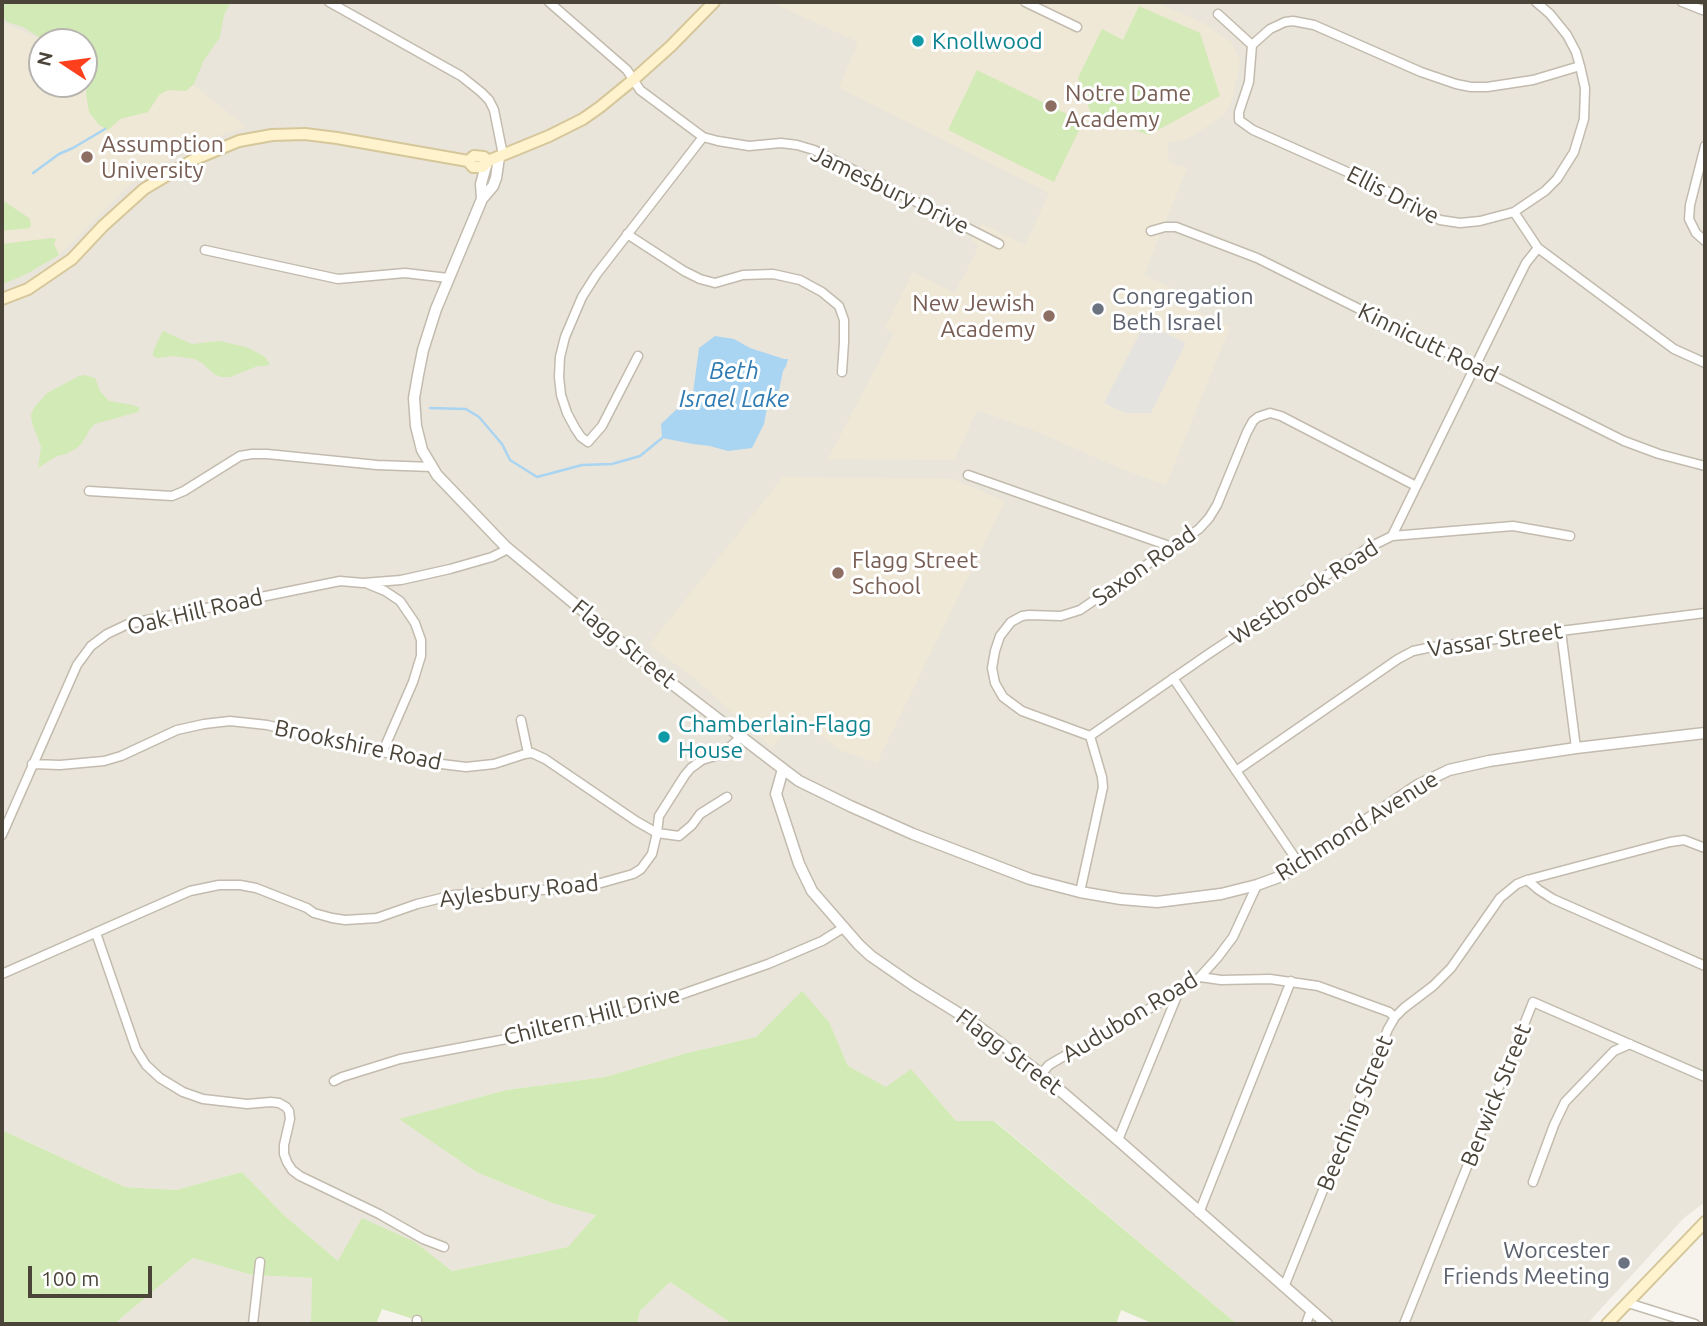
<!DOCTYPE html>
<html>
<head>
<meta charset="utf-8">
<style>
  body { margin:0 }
  #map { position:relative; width:1707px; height:1326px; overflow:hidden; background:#f6f3ec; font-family:Ubuntu,sans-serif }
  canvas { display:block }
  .frame { position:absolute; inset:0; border:4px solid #4b4439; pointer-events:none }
  .north { position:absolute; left:28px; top:28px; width:70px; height:70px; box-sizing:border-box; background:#fff; border:2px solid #b7b4b0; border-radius:50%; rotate:283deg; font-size:19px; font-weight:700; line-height:28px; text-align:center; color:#4b4439 }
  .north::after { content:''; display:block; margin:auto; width:24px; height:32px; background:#fc3f1d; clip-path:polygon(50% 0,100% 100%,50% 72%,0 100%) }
  .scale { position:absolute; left:28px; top:1266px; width:124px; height:32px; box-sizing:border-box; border:4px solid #4b4439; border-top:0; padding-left:9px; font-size:21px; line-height:24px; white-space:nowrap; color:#4b4439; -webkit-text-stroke:5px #fff; paint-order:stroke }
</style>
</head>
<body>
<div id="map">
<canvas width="1707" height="1326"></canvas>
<div class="frame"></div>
<div class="north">N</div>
<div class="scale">100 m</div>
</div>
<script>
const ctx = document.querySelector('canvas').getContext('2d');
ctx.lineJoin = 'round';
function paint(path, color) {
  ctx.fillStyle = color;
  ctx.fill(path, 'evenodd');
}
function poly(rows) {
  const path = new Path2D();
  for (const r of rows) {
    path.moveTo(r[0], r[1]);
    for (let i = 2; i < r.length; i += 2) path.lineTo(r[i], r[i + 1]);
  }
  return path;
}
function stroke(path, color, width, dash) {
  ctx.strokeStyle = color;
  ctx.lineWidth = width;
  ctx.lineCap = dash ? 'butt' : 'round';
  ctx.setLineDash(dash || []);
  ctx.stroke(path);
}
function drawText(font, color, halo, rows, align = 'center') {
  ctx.font = font + ' Ubuntu,sans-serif';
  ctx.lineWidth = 6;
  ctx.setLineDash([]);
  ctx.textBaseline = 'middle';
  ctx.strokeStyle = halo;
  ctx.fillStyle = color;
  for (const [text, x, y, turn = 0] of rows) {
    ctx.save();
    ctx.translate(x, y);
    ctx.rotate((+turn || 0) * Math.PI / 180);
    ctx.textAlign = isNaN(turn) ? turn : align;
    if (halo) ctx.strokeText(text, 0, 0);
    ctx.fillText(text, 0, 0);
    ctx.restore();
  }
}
paint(poly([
  [2,2,1705,2,1705,1202,1684,1218,1587,1324,1237,1324,995,1121,956,1121,911,1070,886,1088,848,1066,829,1023,802,992,756,1037,687,1053,605,1077,506,1090,400,1119,476,1172,552,1203,597,1214,569,1247,452,1271,415,1242,339,1262,285,1216,242,1172,176,1190,125,1187,2,1130],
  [42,42,84,42,84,84,42,84],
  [193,1258,252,1275,313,1278,311,1324,114,1324],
  [670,1282,732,1322,733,1324,637,1324,640,1311]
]), '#eae5da');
paint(poly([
  [770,2,1155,2,1203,23,1232,43,1240,61,1233,97,1225,114,1188,139,1167,143,1169,162,1187,168,1144,275,1189,296,1186,305,1230,327,1166,485,1122,469,1038,432,977,410,954,460,828,459,894,333,885,328,913,272,955,293,979,246,972,240,982,224,1025,245,1049,193,839,88,858,42],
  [2,22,48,42,42,42,42,84,84,84,84,55,194,85,246,127,218,136,185,151,143,176,127,187,59,255,30,272,2,285],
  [783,477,953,479,1005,501,877,763,840,750,797,718,772,748,694,678,649,645]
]), '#efe8d6');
paint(poly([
  [2,2,231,2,224,15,220,37,204,60,194,84,186,91,169,90,164,92,159,95,148,112,120,119,108,130,99,125,89,112,86,94,87,76,84,70,84,42,47,42,23,27,7,22,2,16],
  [1139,6,1200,33,1220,96,1149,135,1091,113,1078,78,1102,29,1123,40],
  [977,70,1083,122,1054,182,948,130],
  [2,200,29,218,31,224,30,228,2,231],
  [51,238,56,239,54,244,59,255,30,272,2,285,2,244],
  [163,331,192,344,219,341,246,347,264,356,270,364,266,366,258,366,230,377,221,377,214,374,202,363,195,359,173,356,157,358,153,356,153,352,161,334],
  [84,375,95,378,100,391,109,401,133,405,140,408,138,412,95,424,90,429,82,443,77,448,66,454,57,456,38,468,41,447,32,423,31,415,34,408,47,393,79,376],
  [802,991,829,1022,848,1066,886,1087,911,1069,956,1121,994,1121,1237,1324,1154,1324,1121,1310,1116,1324,733,1324,670,1282,640,1311,637,1324,429,1324,382,1309,376,1324,311,1324,312,1278,252,1275,193,1258,114,1324,2,1324,2,1130,125,1187,176,1190,242,1172,285,1216,338,1261,362,1218,415,1242,452,1271,568,1247,596,1215,552,1203,476,1172,399,1119,506,1090,605,1077,687,1053,756,1037]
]), '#d2eab5');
paint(poly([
  [1145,323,1186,343,1151,413,1125,413,1104,403]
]), '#e5e3e0');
paint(poly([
  [715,336,734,339,750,348,784,359,788,359,786,366,783,371,778,395,768,403,764,424,752,448,728,451,710,446,693,444,662,438,661,424,678,408,686,408,693,393,699,348]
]), '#a9d4f2');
stroke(poly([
  [33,173,59,154,73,148,105,129],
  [430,408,466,409,479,417,502,444,510,460,537,477,582,465,612,464,640,456,662,438]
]), '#a9d4f2', 2.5);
const minor = poly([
  [329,2,461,76,481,92,489,100,494,110,503,155],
  [549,2,627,70,640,90,703,137,718,141,749,146,781,143,797,145,814,150,999,244],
  [1025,2,1077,27],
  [1536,2,1550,14,1567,35,1576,52,1580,66,1585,88,1584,119,1574,152,1557,179,1545,191,1514,212,1480,221,1460,223,1440,220,1372,183,1253,130,1239,120,1239,112,1249,82,1252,45,1270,29,1285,22,1293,21,1314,25,1421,72,1456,84,1471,87,1487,87,1533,80,1580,66],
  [1682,2,1705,11],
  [1218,14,1252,45],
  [1705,146,1690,205,1689,219,1696,233,1705,241],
  [1514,212,1538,248,1674,349,1705,363],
  [1151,231,1165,227,1176,227,1257,258,1624,441,1659,454,1705,466],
  [627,234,684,271,700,279,715,283,743,275,773,274,800,280,822,292,839,306,844,320,844,342,842,372],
  [205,250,338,279,405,273,448,278],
  [638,356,602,426,588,442,581,437,575,428,567,413,561,395,559,377,560,357,565,337,582,297,596,275,703,137],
  [968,475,1172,547],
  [89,491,172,496,184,491,240,456,252,454,267,454,377,465,432,467],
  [1392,536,1513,526,1570,536],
  [368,584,385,591,400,601,415,623,421,640,421,656,413,682,383,751],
  [1561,631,1576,748],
  [1173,678,1300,865],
  [521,720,528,753],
  [1090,736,1022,711,1003,697,995,683,992,668,995,651,1000,636,1011,622,1022,616,1029,615,1061,616,1080,610,1199,529,1209,518,1217,505,1247,432,1253,421,1258,417,1270,413,1281,416,1416,486],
  [1090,736,1207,655,1366,549,1392,536,1513,289,1526,263,1538,248],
  [32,764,60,765,104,761,121,756,177,730,204,724,230,721,267,725,425,762,466,767,494,764,525,754,532,753,545,759,636,821,657,833,659,816,685,775,691,768,702,760,722,754,741,737],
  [1236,771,1398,659,1413,651,1432,647,1705,613],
  [2,835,77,665,91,646,107,634,128,624,340,581,363,583,401,580,450,569,492,557,508,549],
  [1527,880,1539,890,1553,899,1705,966],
  [1080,892,1103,787,1102,777,1090,736],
  [96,933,136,1049,146,1065,160,1078,183,1092,203,1099,247,1104,271,1102,279,1103,286,1107,289,1111,290,1119,284,1145,284,1154,287,1162,292,1170,300,1176,379,1214,423,1239,444,1247],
  [2,974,190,891,219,885,240,885,256,888,307,908,314,913,332,918,345,920,377,918,417,904,454,895,558,889,601,883,633,874,641,869,652,854,657,833,679,836,692,825,700,814,727,797],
  [1200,977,1221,980,1270,979,1318,986,1389,1012,1395,1017],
  [1041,1074,1049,1065,1059,1059,1170,997,1200,977,1218,957,1233,937,1257,885],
  [334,1081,342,1077,400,1059,517,1037,611,1016,674,997,768,964,822,941,843,928],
  [1118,1140,1179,991],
  [1533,1182,1554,1125,1565,1102,1614,1051,1630,1044],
  [1199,1213,1291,981],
  [1284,1287,1388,1029,1395,1017,1404,1008,1433,986,1451,968,1500,898,1517,884,1527,880,1670,842,1684,840,1705,848],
  [1628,1303,1695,1324],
  [253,1324,260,1262],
  [417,1324,417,1320],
  [1306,1324,1311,1310],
  [1404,1324,1533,1002,1705,1077]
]);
const tertiary = poly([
  [499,157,496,178,493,186,482,199,436,309,423,350,418,375,414,398,416,426,422,450,437,475,505,546,658,673,783,769,776,794,799,864,812,891,859,945,871,956,913,985,971,1021,1041,1074,1118,1140,1327,1324],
  [482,199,481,184,487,162],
  [783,769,799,781,850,806,913,834,1030,879,1080,892,1121,899,1157,902,1221,894,1257,885,1279,877,1300,865,1418,785,1449,770,1489,761,1576,748,1705,733]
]);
const secondary = poly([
  [488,161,549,136,583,119,600,107,633,80,671,46,714,2],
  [2,299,28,289,72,259,103,226,144,189,193,160,239,141,272,135,305,134,337,138,468,161,473,167,483,167,488,161,484,157,474,156,468,161],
  [1607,1324,1705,1222]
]);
stroke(minor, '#c2bbae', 11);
stroke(tertiary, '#c2bbae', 13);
stroke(secondary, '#d6c79b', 14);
stroke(minor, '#fff', 8);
stroke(tertiary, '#fff', 10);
stroke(secondary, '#fff3cd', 10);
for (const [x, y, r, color] of [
  [918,41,7,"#0f9aa8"],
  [1051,106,7,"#8d6e63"],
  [87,157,7,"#8d6e63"],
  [1098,309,7,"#6b7280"],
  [1049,316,7,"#8d6e63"],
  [838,573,7,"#8d6e63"],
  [664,737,7,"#0f9aa8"],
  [1624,1263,7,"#6b7280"]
]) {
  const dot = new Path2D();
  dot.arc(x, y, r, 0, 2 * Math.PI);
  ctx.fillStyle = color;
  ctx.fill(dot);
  stroke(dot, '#fff', 2.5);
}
drawText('23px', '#0d838f', '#fff', [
  ["Knollwood",932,41],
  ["Chamberlain-Flagg",678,724],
  ["House",678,750]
], 'left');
drawText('23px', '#785e54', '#fff', [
  ["Notre Dame",1065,93],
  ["Academy",1065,119],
  ["Assumption",101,144],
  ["University",101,170],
  ["New Jewish",1035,303,"right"],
  ["Academy",1035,329,"right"],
  ["Flagg Street",852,560],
  ["School",852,586]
], 'left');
drawText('23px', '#4b4439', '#fff', [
  ["Jamesbury Drive",890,190,26],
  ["Ellis Drive",1393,195,27],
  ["Kinnicutt Road",1428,343,26],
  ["Saxon Road",1144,566,-35],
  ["Westbrook Road",1304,592,-33],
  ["Oak Hill Road",195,612,-13],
  ["Vassar Street",1495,640,-8],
  ["Flagg Street",624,644,39],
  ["Brookshire Road",358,745,12],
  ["Richmond Avenue",1357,826,-32],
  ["Aylesbury Road",519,891,-6],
  ["Chiltern Hill Drive",592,1016,-14],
  ["Audubon Road",1130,1017,-31],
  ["Flagg Street",1009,1052,37],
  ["Berwick Street",1496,1095,-68],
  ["Beeching Street",1355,1113,-68]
]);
drawText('23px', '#5b616d', '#fff', [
  ["Congregation",1112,296],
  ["Beth Israel",1112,322],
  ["Worcester",1610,1250,"right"],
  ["Friends Meeting",1610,1276,"right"]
], 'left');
drawText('italic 24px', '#2e7ab2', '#fff', [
  ["Beth",734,371],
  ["Israel Lake",734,399]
]);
</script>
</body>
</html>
